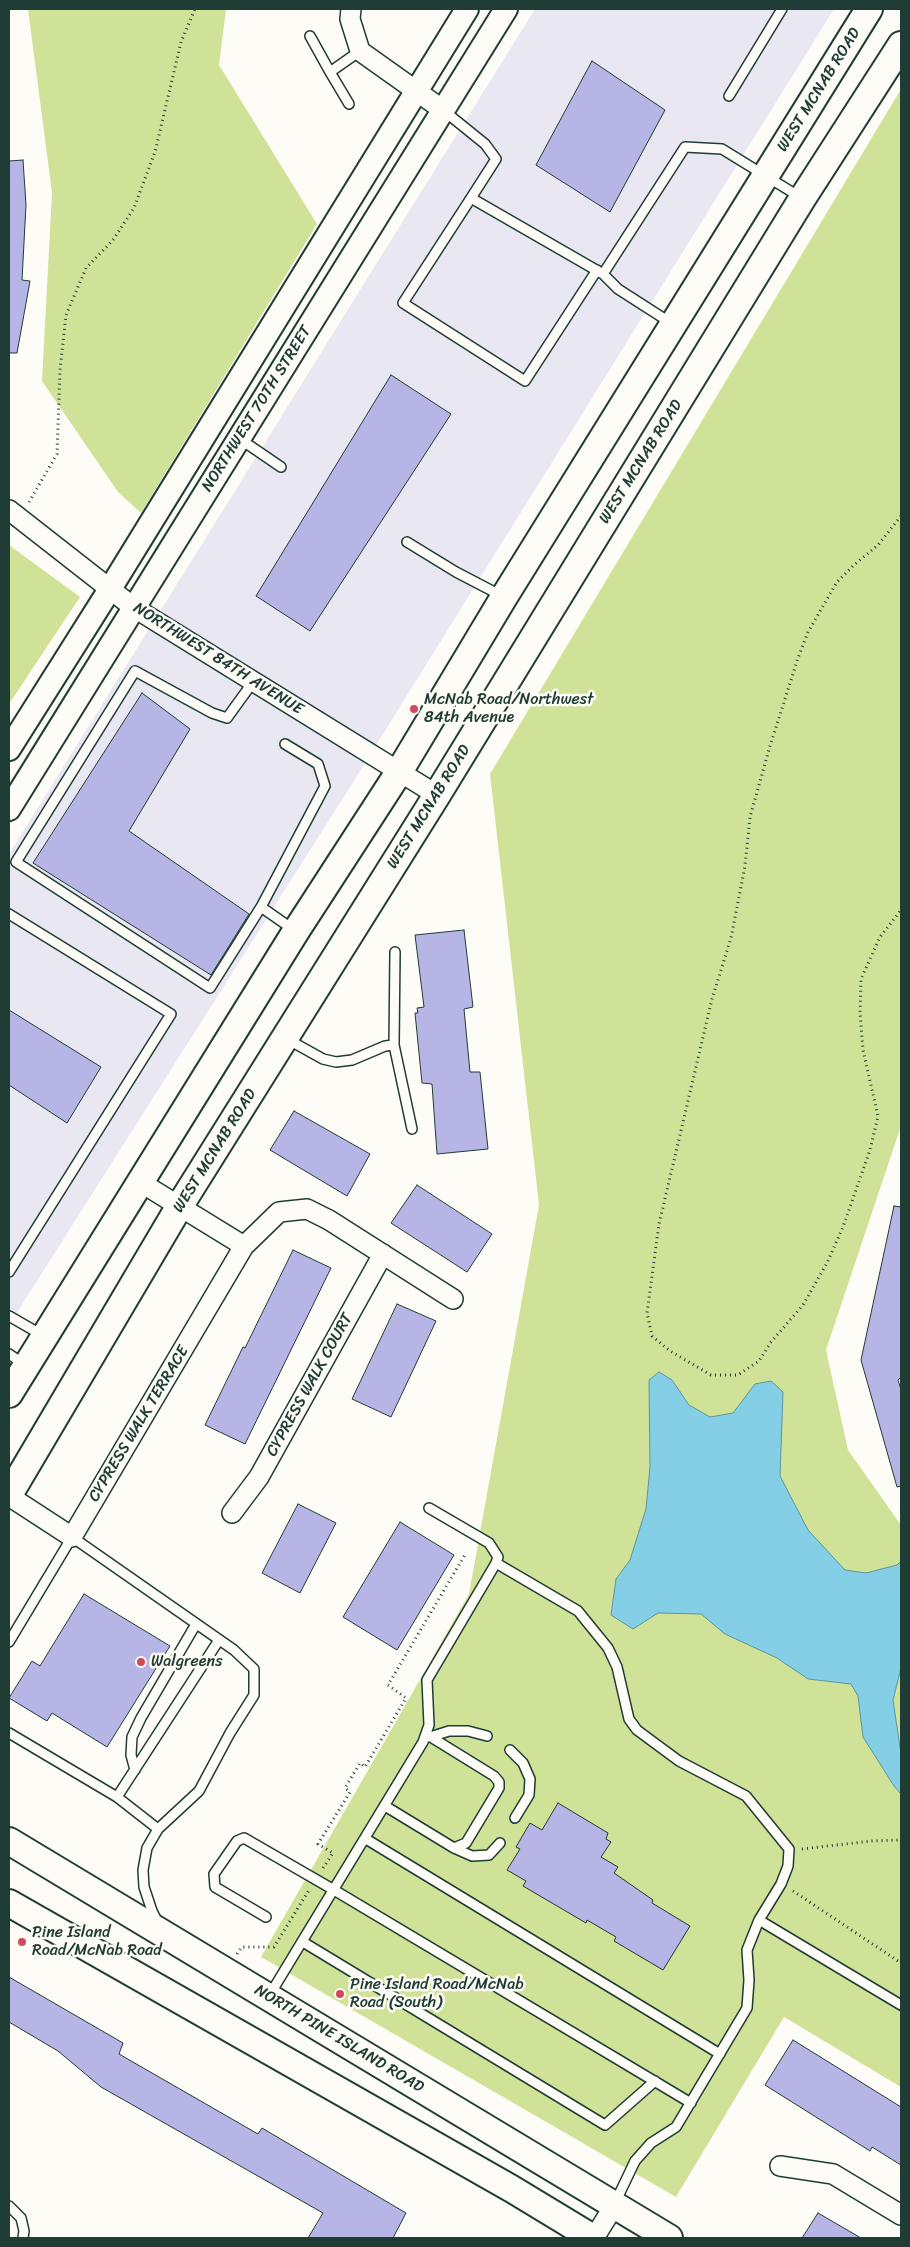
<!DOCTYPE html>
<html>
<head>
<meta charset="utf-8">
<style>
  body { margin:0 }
  #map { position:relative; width:910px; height:2247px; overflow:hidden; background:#fdfcf7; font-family:Sriracha,sans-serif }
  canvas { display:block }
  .frame { position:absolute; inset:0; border:10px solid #1f3d34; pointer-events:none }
</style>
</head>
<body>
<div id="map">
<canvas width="910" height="2247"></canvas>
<div class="frame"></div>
</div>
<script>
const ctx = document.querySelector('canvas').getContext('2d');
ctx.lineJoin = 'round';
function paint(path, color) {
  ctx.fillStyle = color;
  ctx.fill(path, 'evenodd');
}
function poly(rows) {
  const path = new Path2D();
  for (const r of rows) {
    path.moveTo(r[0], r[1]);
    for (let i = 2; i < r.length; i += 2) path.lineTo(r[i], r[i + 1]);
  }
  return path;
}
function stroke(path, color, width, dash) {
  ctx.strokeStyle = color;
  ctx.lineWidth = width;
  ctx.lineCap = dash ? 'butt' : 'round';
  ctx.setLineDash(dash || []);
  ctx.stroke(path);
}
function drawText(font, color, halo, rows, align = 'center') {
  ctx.font = font + ' Sriracha,sans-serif';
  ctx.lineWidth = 5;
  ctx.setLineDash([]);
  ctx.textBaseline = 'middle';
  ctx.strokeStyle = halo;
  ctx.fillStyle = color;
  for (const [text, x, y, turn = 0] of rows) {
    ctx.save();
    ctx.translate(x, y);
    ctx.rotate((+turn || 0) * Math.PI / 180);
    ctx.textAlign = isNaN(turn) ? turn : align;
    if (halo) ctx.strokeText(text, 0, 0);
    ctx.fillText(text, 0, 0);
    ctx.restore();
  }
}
paint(poly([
  [535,9,834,9,345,795,9,1325,9,854]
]), '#e8e7f2');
paint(poly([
  [28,9,226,9,219,65,317,224,141,513,118,492,42,381,52,193],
  [901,89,901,1126,826,1350,848,1450,901,1525,901,2087,784,2017,676,2197,261,1957,469,1594,539,1205,490,774],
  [9,545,80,597,9,704]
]), '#d0e297');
const water = poly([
  [659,1372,672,1380,689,1405,710,1417,733,1413,755,1384,771,1381,783,1392,780,1476,808,1530,845,1570,866,1573,897,1565,901,1561,901,1668,893,1700,901,1754,901,1794,894,1786,863,1737,858,1696,851,1684,808,1679,777,1658,725,1634,701,1614,658,1613,633,1629,611,1615,616,1579,630,1560,646,1509,650,1467,649,1380,659,1372]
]);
paint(water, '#85cfe6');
stroke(water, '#5c959f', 1);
const building = poly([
  [592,61,665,110,610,212,536,165,592,61],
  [23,160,26,205,22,280,30,281,17,353,9,353,9,161,23,160],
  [391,375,451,414,310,631,256,596,391,375],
  [142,693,190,729,129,831,249,914,211,975,33,863,142,693],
  [464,930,473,1007,464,1009,470,1072,480,1072,488,1149,437,1154,432,1084,422,1083,415,1013,418,1013,417,1008,424,1007,415,935,464,930],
  [9,1010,101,1067,67,1123,9,1085,9,1010],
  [294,1111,370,1154,347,1196,270,1150,294,1111],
  [417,1185,492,1234,467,1272,391,1223,417,1185],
  [894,1206,901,1207,901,1377,898,1380,901,1390,901,1486,897,1487,861,1360,894,1206],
  [293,1250,331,1268,245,1444,205,1425,243,1347,245,1348,293,1250],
  [397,1304,436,1321,391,1417,352,1399,397,1304],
  [298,1504,336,1523,300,1593,262,1573,298,1504],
  [400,1522,454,1555,397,1650,343,1617,400,1522],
  [84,1594,170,1646,107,1747,52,1713,47,1721,9,1698,32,1661,40,1666,84,1594],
  [558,1803,608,1833,606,1839,611,1842,601,1857,618,1867,614,1873,653,1900,652,1903,690,1926,663,1970,614,1941,616,1937,587,1920,586,1923,523,1886,526,1881,507,1870,520,1849,516,1847,530,1823,542,1830,558,1803],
  [9,1977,123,2043,119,2054,258,2134,262,2128,406,2213,393,2238,308,2238,323,2213,101,2087,58,2051,9,2022,9,1977],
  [793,2040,901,2107,901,2165,872,2147,870,2151,765,2085,793,2040],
  [818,2213,861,2238,802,2238,818,2213]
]);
paint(building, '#b7b5e6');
stroke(building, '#1f3d34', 1);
const service = poly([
  [310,36,330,72,360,51],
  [330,72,349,104],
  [729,96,782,9],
  [443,110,485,144,496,159,471,198,603,274,685,147,722,149,800,197],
  [471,198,403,303,525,381,597,270],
  [603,274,618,289,671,323],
  [240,439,281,467],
  [407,542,456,572,502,596],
  [253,682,227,718,212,713,135,671,16,862,210,988,261,907],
  [285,744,318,764,325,786,261,907,294,930],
  [9,914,171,1014,9,1272],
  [287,1039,323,1059,336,1062,352,1060,385,1046,394,1045,395,952],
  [394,1045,412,1129],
  [9,1316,42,1335],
  [9,1354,25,1365],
  [496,1563,578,1611,608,1648,617,1667,629,1719,637,1730,679,1761,746,1796,789,1849,788,1866,781,1884,759,1920,747,1950,749,1980,747,2008,676,2127,651,2143,635,2161,615,2203],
  [9,1642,72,1537,234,1650,254,1669,254,1695,230,1733,199,1791,158,1829,147,1848,143,1870,144,1887,152,1911,157,1921],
  [9,1733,117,1797,158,1829],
  [426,1734,494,1776,499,1782,499,1788,466,1843,454,1848],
  [430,1737,449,1731,468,1731,487,1736],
  [510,1750,523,1763,530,1779,529,1795,515,1818],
  [135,1770,131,1755,132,1737,141,1718,196,1624],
  [117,1797,219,1640],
  [385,1806,454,1848,472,1856,489,1855,500,1843],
  [366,1839,720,2054],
  [266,1917,215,1887,214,1874,237,1841,244,1838,334,1890,691,2103],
  [759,1920,901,2005],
  [303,1942,605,2125,655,2081],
  [269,1996,423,1742,429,1725,427,1680,496,1563,498,1557,489,1543,429,1508],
  [9,2206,21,2218,24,2231,23,2238]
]);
const minor = poly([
  [351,9,350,19,360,51,443,110],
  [9,510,133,607,437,795],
  [140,1182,244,1246],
  [9,1496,72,1537,244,1246,279,1212,307,1209,329,1220,453,1299],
  [232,1513,259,1477,383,1254],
  [780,2166,833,2174,901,2215],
  [594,2238,614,2206]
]);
const tertiary = poly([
  [9,749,110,589,467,9],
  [9,809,506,9]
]);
const secondary = poly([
  [9,1394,296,931,399,772,504,597,869,9],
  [9,1495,179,1207,437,795,802,199,901,45],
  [9,1841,669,2238],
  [9,1903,512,2189,593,2238]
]);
stroke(service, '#1f3d34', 12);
stroke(minor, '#1f3d34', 22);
stroke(tertiary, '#1f3d34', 26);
stroke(secondary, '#1f3d34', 30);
stroke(poly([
  [29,502,57,454,60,370,66,315,86,268,113,240,134,208,155,152,181,42,195,9],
  [901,516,878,545,854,565,837,582,808,632,798,658,770,746,750,817,745,866,731,938,712,999,659,1224,647,1313,652,1336,670,1351,711,1375,738,1375,759,1361,771,1342,803,1305,827,1263,843,1227,870,1150,878,1116,863,1050,860,1013,861,979,880,937,901,910],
  [802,1849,871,1841,901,1840],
  [323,1868,333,1853,318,1844,350,1792,345,1788,360,1763,365,1767,406,1698,388,1685,466,1553],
  [793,1891,901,1963],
  [237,1954,242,1947,274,1947,309,1890]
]), '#1f3d34', 3, [1, 4]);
stroke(service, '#fdfcf7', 9);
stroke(minor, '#fdfcf7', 19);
stroke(tertiary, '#fdfcf7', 22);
stroke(secondary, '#fdfcf7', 26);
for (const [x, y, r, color] of [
  [414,709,5,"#d1495b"],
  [141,1662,5,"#d1495b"],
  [22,1942,5,"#d1495b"],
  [340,1994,5,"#d1495b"]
]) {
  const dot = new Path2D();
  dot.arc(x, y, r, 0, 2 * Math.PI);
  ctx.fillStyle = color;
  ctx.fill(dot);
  stroke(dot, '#fdfcf7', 2);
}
drawText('16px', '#1f3d34', '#fdfcf7', [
  ["WEST MCNAB ROAD",819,90,-58],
  ["NORTHWEST 70TH STREET",257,409,-58],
  ["WEST MCNAB ROAD",641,462,-58],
  ["NORTHWEST 84TH AVENUE",218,659,32],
  ["WEST MCNAB ROAD",429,807,-58],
  ["WEST MCNAB ROAD",215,1151,-58],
  ["CYPRESS WALK COURT",310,1385,-61],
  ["CYPRESS WALK TERRACE",139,1424,-59],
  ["NORTH PINE ISLAND ROAD",339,2039,31]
]);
drawText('16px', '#1f3d34', '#fdfcf7', [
  ["McNab Road/Northwest",424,700],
  ["84th Avenue",424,718],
  ["Walgreens",151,1662],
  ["Pine Island",32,1933],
  ["Road/McNab Road",32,1951],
  ["Pine Island Road/McNab",350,1985],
  ["Road (South)",350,2003]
], 'left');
</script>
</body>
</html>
